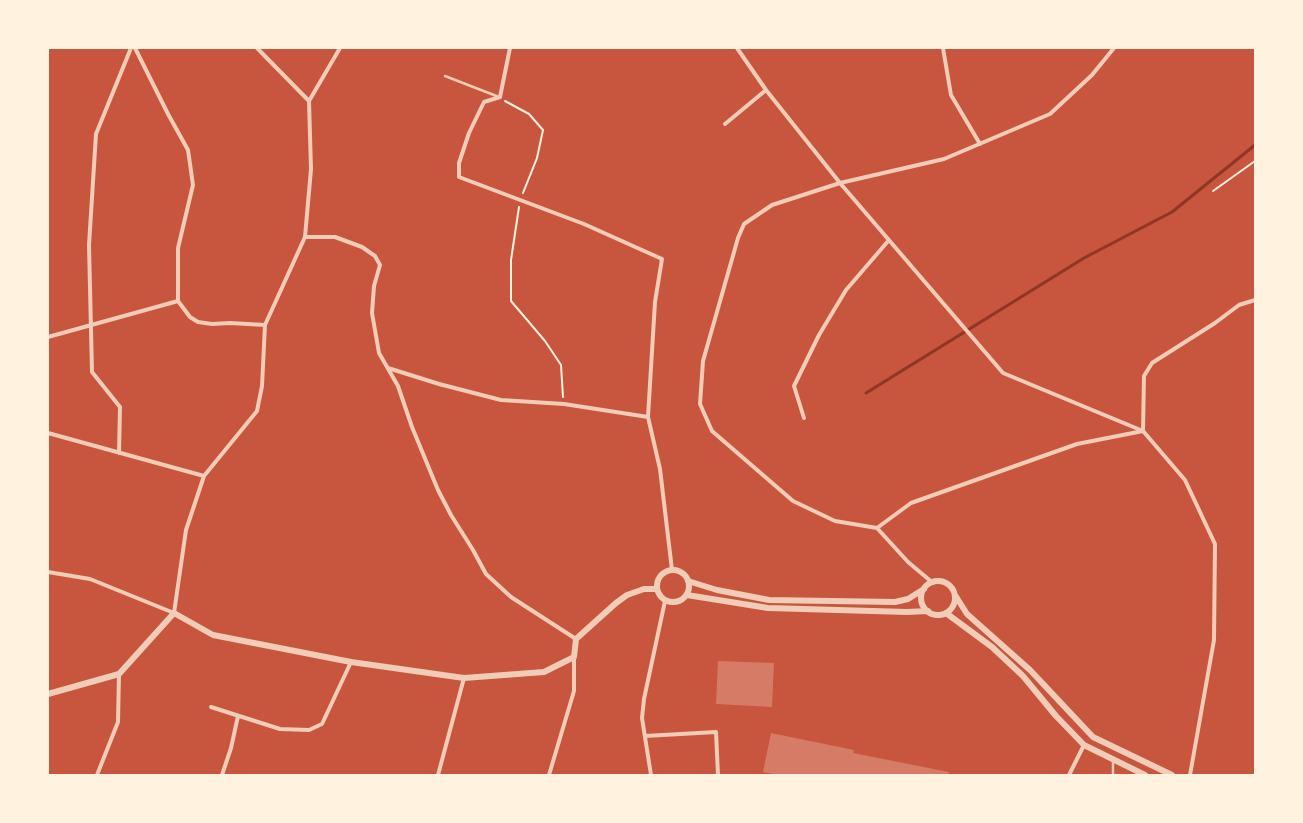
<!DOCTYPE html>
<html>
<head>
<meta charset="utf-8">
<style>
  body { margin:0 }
  #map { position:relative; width:1303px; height:823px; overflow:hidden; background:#c8553d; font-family:"Noto Sans",sans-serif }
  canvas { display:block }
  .frame { position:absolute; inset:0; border:49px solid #fff3e0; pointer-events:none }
</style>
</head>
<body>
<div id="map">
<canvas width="1303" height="823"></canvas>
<div class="frame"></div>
</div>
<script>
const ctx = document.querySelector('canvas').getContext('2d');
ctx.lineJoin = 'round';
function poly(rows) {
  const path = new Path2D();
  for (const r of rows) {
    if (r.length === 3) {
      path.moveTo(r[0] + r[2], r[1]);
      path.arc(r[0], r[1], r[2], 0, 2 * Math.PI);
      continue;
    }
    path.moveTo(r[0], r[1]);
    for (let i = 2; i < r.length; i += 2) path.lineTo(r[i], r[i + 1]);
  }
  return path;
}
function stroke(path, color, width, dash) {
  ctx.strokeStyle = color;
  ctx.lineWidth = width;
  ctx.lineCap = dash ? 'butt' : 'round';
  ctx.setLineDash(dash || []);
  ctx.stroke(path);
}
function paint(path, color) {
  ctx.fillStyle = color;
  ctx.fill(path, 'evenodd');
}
stroke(poly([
  [866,393,1084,258,1172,212,1255,145]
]), '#8f3625', 3);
paint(poly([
  [718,661,774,663,772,707,716,704],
  [771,733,854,750,853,753,949,772,948,775,818,775,811,774,811,775,778,775,763,772]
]), '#d67c66');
stroke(poly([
  [505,101,529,114,543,130,537,158,523,193],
  [1213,191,1255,161],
  [519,207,511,260,511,301,545,341,561,365,563,397]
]), '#fff3e0', 2);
stroke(poly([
  [445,76,499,97],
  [1113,761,1113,775]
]), '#f1ccb7', 2.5);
stroke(poly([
  [135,48,168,114,188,150,193,185,178,248,178,301,190,317,198,322,212,324,230,323,265,325],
  [257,48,309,101,340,48],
  [510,48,500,97,484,102,469,133,459,163,459,177,584,224,662,259,655,302,648,417,660,469,672,570],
  [943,48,951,95,980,144],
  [766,90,840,183,1003,373,1143,431,1185,480,1215,544,1214,640,1190,775],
  [725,124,766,90,737,48],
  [305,237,335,237,362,247,375,256,380,265,374,286,372,313,379,353,398,386,412,427,438,490,451,515,473,550,486,574,511,597,576,639],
  [48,337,178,301],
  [388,368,439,384,501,400,564,404,648,417],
  [804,418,794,386,819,335,846,290,889,240],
  [48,433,204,476],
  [119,453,120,407,92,372,89,245,96,134,131,48],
  [877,528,911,503,1077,444,1143,431,1144,376,1152,363,1215,323,1239,305,1255,300],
  [48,572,90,579,174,613,186,530,204,476,257,411,262,386,265,325,305,237,311,169,309,101],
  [933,583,908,562,877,528,835,521,793,501,712,431,700,404,703,361,738,238,744,224,772,205,840,183,944,159,1050,114,1092,75,1114,48],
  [211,707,280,729,309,730,322,724,351,662],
  [645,736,716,732,718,775],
  [97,775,118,722,119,674],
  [222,775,231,748,238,716],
  [438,775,464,678],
  [549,775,574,691,574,657],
  [651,775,642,718,644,699,665,601],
  [1069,775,1084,745]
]), '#f1ccb7', 4);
stroke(poly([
  [673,586,16],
  [688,581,717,590,769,600,895,602,908,599,924,589],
  [938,598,17],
  [687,595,768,608,907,612,928,611],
  [955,595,967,614,1030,670,1093,737,1172,775],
  [946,613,992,647,1023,676,1056,716,1084,745,1145,775],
  [48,694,119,674,174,613,213,635,351,662,464,678,544,672,574,657,576,639,616,603,627,595,644,589,656,589]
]), '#f1ccb7', 6);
</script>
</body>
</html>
